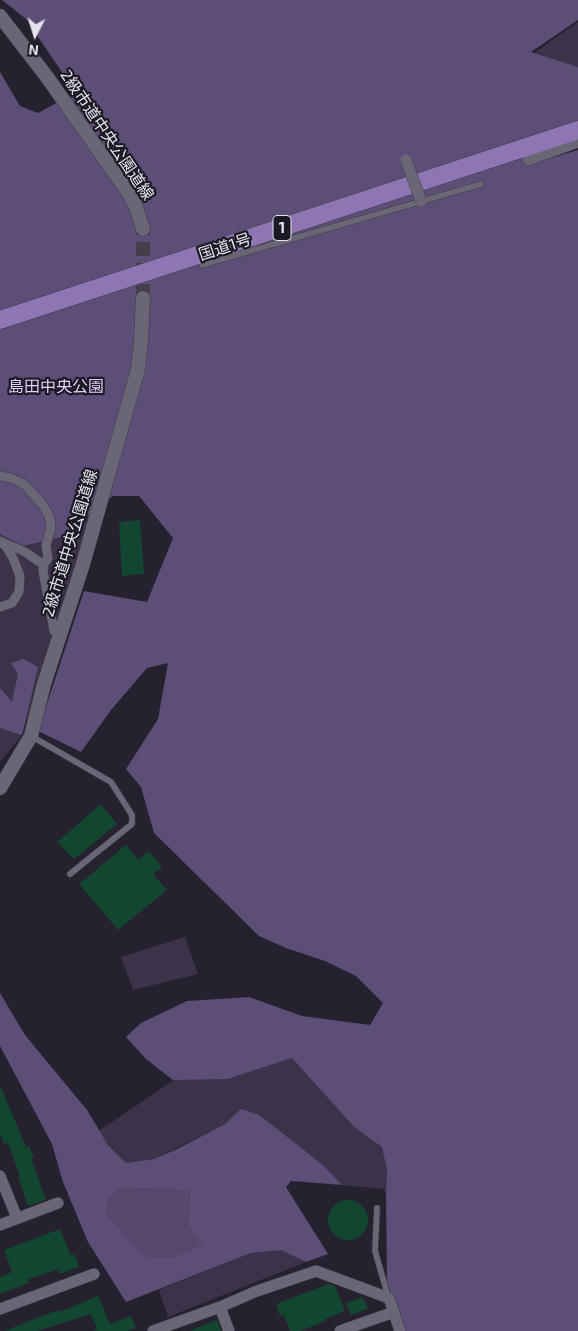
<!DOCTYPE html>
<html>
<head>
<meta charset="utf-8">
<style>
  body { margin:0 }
  #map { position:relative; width:578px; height:1331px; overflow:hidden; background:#26212e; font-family:"Exo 2",sans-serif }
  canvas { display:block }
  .north { position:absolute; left:10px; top:10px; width:50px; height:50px; -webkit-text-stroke:4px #1c1824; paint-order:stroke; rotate:185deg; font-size:14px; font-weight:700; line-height:20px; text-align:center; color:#e6e3ec }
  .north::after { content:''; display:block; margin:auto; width:18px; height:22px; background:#e6e3ec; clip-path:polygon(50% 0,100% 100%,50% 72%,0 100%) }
</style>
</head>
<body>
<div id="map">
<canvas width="578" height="1331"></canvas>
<div class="north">N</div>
</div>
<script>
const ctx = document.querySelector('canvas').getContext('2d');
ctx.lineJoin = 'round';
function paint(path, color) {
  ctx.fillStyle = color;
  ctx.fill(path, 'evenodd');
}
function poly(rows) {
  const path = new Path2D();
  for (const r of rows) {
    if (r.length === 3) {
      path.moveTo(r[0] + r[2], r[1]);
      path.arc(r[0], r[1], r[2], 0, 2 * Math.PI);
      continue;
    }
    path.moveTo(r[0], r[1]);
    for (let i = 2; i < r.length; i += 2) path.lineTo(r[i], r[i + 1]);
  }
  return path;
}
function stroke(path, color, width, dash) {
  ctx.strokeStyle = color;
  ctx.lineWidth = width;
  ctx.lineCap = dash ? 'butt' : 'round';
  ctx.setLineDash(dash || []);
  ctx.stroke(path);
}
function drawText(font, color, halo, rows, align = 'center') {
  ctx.font = font + ' "Exo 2","Noto Sans JP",sans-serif';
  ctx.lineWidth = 4.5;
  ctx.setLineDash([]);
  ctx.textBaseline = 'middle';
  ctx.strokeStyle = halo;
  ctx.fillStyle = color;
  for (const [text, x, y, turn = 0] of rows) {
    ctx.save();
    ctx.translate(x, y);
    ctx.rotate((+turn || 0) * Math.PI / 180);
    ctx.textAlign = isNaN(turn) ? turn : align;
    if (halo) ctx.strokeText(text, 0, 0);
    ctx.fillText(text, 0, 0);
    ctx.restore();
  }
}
paint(poly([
  [578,22,578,67,534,53],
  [0,341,93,510,22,735,0,762],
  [185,937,198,974,133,990,121,957],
  [292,1058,352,1125,383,1147,387,1170,386,1194,384,1189,342,1185,323,1165,241,1110,225,1124,154,1159,126,1163,106,1142,99,1131,175,1079,228,1079],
  [281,1249,306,1262,168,1317,159,1290,251,1253]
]), '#3c334b');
paint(poly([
  [2,0,578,0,578,20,531,52,578,67,578,126,527,165,578,150,578,1331,404,1331,387,1282,386,1194,387,1170,382,1147,354,1127,292,1058,228,1079,173,1080,146,1059,126,1037,141,1023,187,1001,249,997,302,1016,370,1025,383,1003,356,976,325,961,286,948,259,936,154,833,141,787,126,769,158,719,168,663,147,668,111,710,81,752,38,731,84,591,147,602,173,538,139,496,113,496,61,537,23,546,0,534,0,72,20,106,38,113,71,95,74,90,26,19],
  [24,659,38,667,22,735,0,728,0,688,12,702,18,674,11,663],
  [0,993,25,1035,87,1110,108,1145,126,1163,154,1159,177,1149,225,1124,241,1109,259,1115,323,1165,342,1185,291,1181,286,1187,328,1254,306,1262,281,1250,251,1253,126,1302,88,1242,63,1182,52,1144,0,1046]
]), '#5d4e77');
paint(poly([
  [120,1187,190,1190,189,1227,205,1244,172,1258,148,1258,132,1244,106,1214,108,1197]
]), '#55476e');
paint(poly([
  [140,520,144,574,122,576,119,522],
  [101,804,117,824,74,859,57,842],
  [126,845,138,860,149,851,162,867,153,874,167,890,118,930,79,884],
  [0,1085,26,1147,29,1146,34,1157,31,1158,46,1200,28,1206,18,1177,20,1176,8,1143,4,1144,0,1134],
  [348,1220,20],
  [60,1229,71,1256,75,1254,79,1267,60,1274,58,1269,27,1280,29,1283,0,1294,0,1277,12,1272,4,1250],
  [329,1284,335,1286,345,1311,325,1319,326,1321,300,1331,290,1331,284,1315,280,1316,276,1304],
  [98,1296,110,1324,131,1316,136,1328,127,1331,93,1331,97,1329,91,1314,37,1331,5,1331,36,1318,59,1310,60,1312],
  [363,1297,368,1309,351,1315,346,1303],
  [217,1320,221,1331,192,1331,191,1330]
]), '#134630');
stroke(poly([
  [143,298,143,229]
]), '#433e4a', 14, [14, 7]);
const service = poly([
  [202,265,481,184],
  [31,736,111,782,132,815,132,824,70,874],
  [377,1208,375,1251,388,1296]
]);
const pedestrian = poly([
  [0,476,11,478,24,484,43,505,49,516,51,527,46,546,48,558,44,564,38,561,25,552,0,541],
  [44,564,43,571,54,631],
  [0,607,12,603,19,592,20,576,13,558,5,545,0,543]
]);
const minor = poly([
  [528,160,578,142],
  [0,1176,17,1218],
  [0,1225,58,1203],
  [220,1307,229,1331],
  [0,1309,94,1274],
  [153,1331,220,1307,257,1291,316,1271,389,1298,400,1331],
  [340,1331,394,1312]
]);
const tertiary = poly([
  [0,16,47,77,128,192,136,207,143,229],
  [0,788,31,736,44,684,83,564,138,369,141,342,143,298]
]);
const trunk = poly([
  [0,320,578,130]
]);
stroke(service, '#3e3b45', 7);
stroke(pedestrian, '#3e3b45', 10);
stroke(minor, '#3e3b45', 12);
stroke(tertiary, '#3e3b45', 15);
stroke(trunk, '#3e3b45', 19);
stroke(service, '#6b6676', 5.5);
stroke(pedestrian, '#6b6676', 9);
stroke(minor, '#6b6676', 11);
stroke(tertiary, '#6b6676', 14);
stroke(trunk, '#8e76b5', 18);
const minorBridge = poly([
  [406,160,421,201]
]);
stroke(minorBridge, '#3e3b45', 12, []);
stroke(minorBridge, '#6b6676', 11);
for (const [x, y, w] of [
  [282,228,18]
]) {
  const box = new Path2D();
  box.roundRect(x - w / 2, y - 12.5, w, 25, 4);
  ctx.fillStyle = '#1c1824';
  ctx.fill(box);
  stroke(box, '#e6e3ec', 1);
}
drawText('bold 15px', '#e6e3ec', null, [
  ["1",282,228]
]);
drawText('16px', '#e6e3ec', '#1c1824', [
  ["2級市道中央公園道線",107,135,56],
  ["国道1号",225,247,-18],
  ["2級市道中央公園道線",70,543,-73]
]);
drawText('16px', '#dfd1fa', '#1c1824', [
  ["島田中央公園",56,387]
]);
</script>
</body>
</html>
